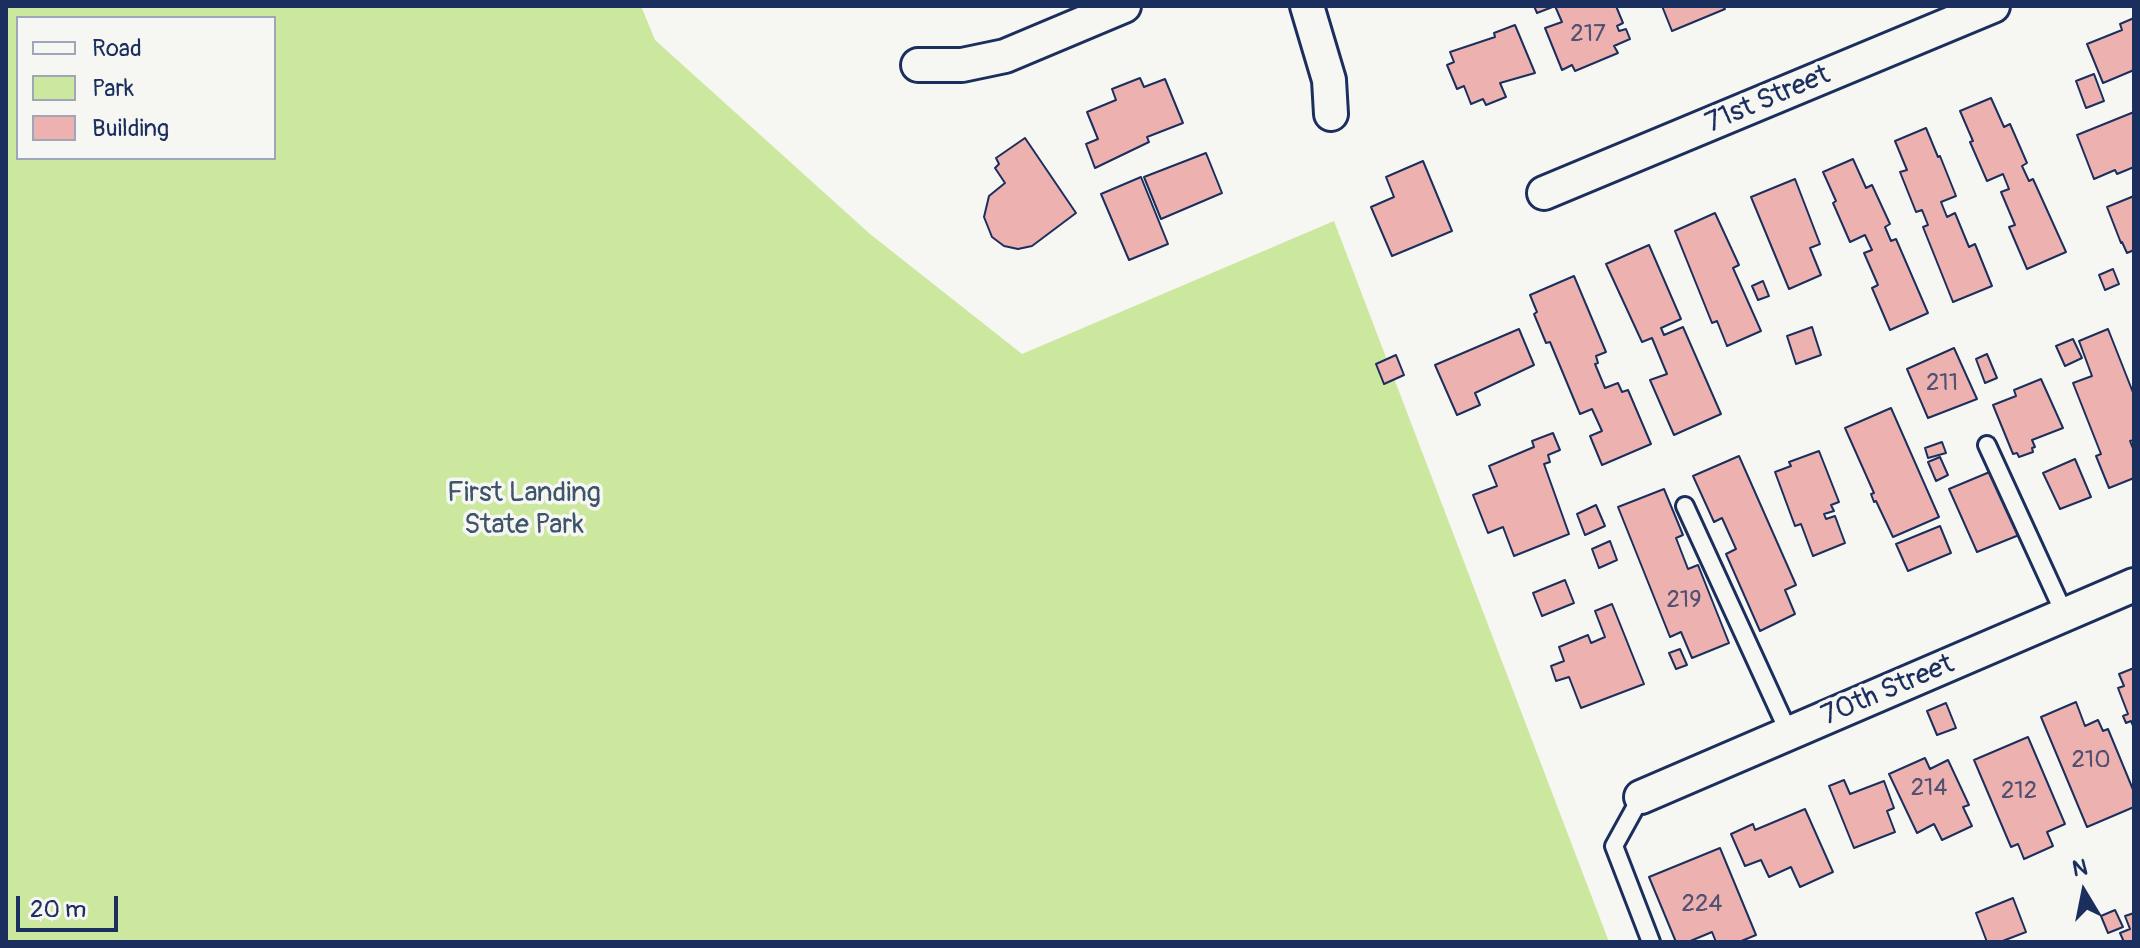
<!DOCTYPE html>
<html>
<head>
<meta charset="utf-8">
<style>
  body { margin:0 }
  #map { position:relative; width:2140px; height:948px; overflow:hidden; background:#f6f6f2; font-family:Pangolin,sans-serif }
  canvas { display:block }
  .frame { position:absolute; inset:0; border:8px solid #1b2f5e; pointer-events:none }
  .legend { position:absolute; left:16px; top:16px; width:260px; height:144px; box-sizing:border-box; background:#f6f6f2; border:2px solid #9ea6b7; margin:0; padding:10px 14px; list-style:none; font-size:24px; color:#1b2f5e }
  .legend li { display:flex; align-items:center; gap:16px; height:40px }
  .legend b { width:40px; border:2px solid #9ea6b7 }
  .north { position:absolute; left:2044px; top:852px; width:80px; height:80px; -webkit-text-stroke:6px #f6f6f2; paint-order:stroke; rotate:350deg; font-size:22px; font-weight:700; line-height:32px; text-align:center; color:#1b2f5e }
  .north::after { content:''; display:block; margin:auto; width:28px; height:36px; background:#1b2f5e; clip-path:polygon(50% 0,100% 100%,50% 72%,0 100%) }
  .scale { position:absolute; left:16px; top:896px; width:102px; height:36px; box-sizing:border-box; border:4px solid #1b2f5e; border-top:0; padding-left:10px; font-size:24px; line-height:28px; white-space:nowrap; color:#1b2f5e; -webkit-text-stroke:6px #f6f6f2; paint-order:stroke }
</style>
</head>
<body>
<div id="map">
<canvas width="2140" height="948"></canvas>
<div class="frame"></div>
<ul class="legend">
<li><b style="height:10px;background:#f6f6f2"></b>Road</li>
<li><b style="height:22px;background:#cce79e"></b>Park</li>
<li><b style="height:22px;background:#edb2b0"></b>Building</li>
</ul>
<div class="north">N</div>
<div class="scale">20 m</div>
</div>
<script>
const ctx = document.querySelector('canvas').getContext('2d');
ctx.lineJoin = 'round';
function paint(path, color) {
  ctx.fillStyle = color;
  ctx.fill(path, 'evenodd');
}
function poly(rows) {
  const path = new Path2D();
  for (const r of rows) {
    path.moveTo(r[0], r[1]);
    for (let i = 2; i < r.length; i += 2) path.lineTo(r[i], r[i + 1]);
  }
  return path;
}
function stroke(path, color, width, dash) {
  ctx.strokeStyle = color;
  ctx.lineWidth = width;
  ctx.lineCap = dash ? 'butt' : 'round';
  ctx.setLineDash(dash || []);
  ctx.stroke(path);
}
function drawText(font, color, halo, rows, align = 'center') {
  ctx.font = font + ' Pangolin,sans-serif';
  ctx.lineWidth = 7;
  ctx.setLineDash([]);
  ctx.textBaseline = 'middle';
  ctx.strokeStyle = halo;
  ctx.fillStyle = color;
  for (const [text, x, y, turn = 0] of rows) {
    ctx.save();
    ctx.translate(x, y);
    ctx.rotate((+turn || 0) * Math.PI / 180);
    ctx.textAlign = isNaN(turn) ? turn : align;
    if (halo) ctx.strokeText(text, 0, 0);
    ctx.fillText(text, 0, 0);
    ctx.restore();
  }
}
paint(poly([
  [6,6,641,6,655,40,870,234,1022,354,1334,221,1609,942,6,942],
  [18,18,274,18,274,158,18,158]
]), '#cce79e');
const building = poly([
  [1534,6,1616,6,1623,23,1617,26,1619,31,1626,29,1630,39,1614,46,1618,53,1575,71,1572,65,1562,70,1545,28,1562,22,1555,6,1537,13,1534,6],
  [1662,6,1723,6,1725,9,1672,31,1662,6],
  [2134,18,2134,70,2103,83,2087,44,2122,30,2120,24,2134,18],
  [1515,25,1535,73,1500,83,1506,97,1486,105,1483,99,1471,104,1464,86,1457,89,1447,65,1454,62,1450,52,1495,37,1494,33,1515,25],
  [2094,74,2104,101,2086,108,2076,81,2094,74],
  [1140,78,1144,87,1165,79,1183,123,1147,137,1149,142,1095,168,1086,144,1098,139,1087,112,1116,100,1112,89,1140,78],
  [1991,98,2004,127,2010,124,2027,163,2022,166,2029,181,2033,179,2066,252,2027,269,2009,227,2015,225,2001,192,2009,189,2003,174,1987,181,1970,142,1973,141,1960,111,1991,98],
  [2134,112,2134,167,2117,174,2115,170,2094,179,2077,135,2134,112],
  [1926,128,1938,157,1940,156,1956,196,1941,202,1947,217,1955,213,1969,247,1975,244,1992,286,1953,302,1923,227,1928,225,1922,210,1916,212,1900,172,1907,170,1895,141,1926,128],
  [1025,138,1076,213,1032,246,1018,249,1004,246,992,237,984,217,989,196,1005,183,995,168,999,164,996,158,1025,138],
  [1206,153,1222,193,1161,219,1144,177,1206,153],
  [1853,159,1866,188,1872,185,1890,224,1885,227,1891,241,1896,239,1928,313,1890,330,1872,288,1878,285,1864,253,1872,250,1865,235,1850,242,1833,203,1836,201,1823,172,1853,159],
  [1423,161,1452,231,1392,256,1371,207,1394,197,1386,177,1423,161],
  [1141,177,1168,244,1129,260,1101,194,1141,177],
  [1795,179,1820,244,1810,248,1821,275,1789,289,1751,197,1795,179],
  [2134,196,2134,250,2127,253,2122,242,2121,243,2107,207,2134,196],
  [1715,213,1739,265,1733,268,1761,331,1727,346,1717,321,1712,323,1675,231,1715,213],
  [1649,245,1681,319,1661,328,1664,335,1683,327,1721,414,1674,435,1650,380,1667,374,1652,338,1642,342,1606,264,1649,245],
  [2113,269,2119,284,2105,290,2099,275,2113,269],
  [1574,276,1606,352,1596,356,1598,363,1595,364,1605,388,1618,383,1622,392,1628,390,1651,444,1602,465,1590,436,1602,431,1592,409,1580,414,1550,342,1546,343,1534,314,1537,312,1530,295,1574,276],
  [1763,281,1769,296,1758,300,1752,286,1763,281],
  [1812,327,1821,355,1796,364,1787,336,1812,327],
  [1519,329,1534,365,1475,393,1480,405,1457,415,1435,365,1519,329],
  [2108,329,2134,395,2134,440,2130,441,2134,451,2134,478,2109,488,2096,456,2101,454,2073,383,2092,376,2079,341,2108,329],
  [2073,339,2082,358,2065,366,2056,346,2073,339],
  [1954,348,1977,399,1928,418,1907,369,1954,348],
  [1987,354,1997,378,1985,383,1976,359,1987,354],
  [1396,355,1404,375,1384,384,1376,364,1396,355],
  [2041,379,2063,428,2032,440,2035,447,2032,448,2033,452,2019,457,2017,453,2013,454,1993,405,2016,396,2014,390,2041,379],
  [1891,408,1939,517,1893,537,1876,501,1874,502,1871,494,1874,493,1845,428,1891,408],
  [1553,433,1560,450,1548,455,1550,462,1544,464,1569,534,1514,556,1503,527,1488,533,1473,495,1497,486,1489,466,1534,447,1532,441,1553,433],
  [1942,442,1946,453,1928,458,1925,448,1942,442],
  [1819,451,1839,502,1831,505,1834,511,1824,514,1826,519,1835,516,1845,543,1813,556,1801,524,1795,526,1775,472,1791,466,1789,462,1819,451],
  [1739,456,1796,585,1785,590,1795,614,1760,631,1726,554,1736,549,1722,518,1714,522,1693,476,1739,456],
  [1940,457,1948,475,1936,481,1928,462,1940,457],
  [2075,459,2091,497,2060,509,2043,473,2075,459],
  [1992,471,2019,535,1977,552,1949,489,1992,471],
  [1664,489,1683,535,1676,538,1688,569,1698,565,1729,643,1692,658,1681,632,1670,637,1618,507,1664,489],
  [1596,505,1605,526,1585,535,1577,514,1596,505],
  [1940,526,1951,553,1908,571,1896,544,1940,526],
  [1610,541,1617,560,1599,568,1592,549,1610,541],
  [1565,580,1574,603,1542,616,1533,593,1565,580],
  [1612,604,1644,684,1581,708,1569,677,1556,681,1551,666,1564,661,1559,647,1588,635,1591,643,1605,637,1595,611,1612,604],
  [1680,649,1687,665,1676,669,1669,653,1680,649],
  [2134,668,2134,728,2131,721,2126,723,2123,716,2128,714,2118,688,2124,686,2119,674,2134,668],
  [2076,702,2085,726,2098,720,2103,731,2108,729,2134,792,2134,807,2087,827,2041,717,2076,702],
  [1946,703,1956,728,1937,735,1927,711,1946,703],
  [2028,737,2065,824,2047,832,2053,846,2024,859,2018,844,2011,847,1974,760,2028,737],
  [1925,758,1930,769,1948,760,1969,805,1963,807,1972,826,1942,840,1934,824,1917,833,1889,774,1925,758],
  [1844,780,1850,794,1884,781,1894,808,1887,811,1895,832,1854,848,1829,786,1844,780],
  [1805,809,1833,872,1800,887,1791,867,1769,877,1761,860,1745,866,1731,834,1753,824,1755,830,1805,809],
  [1720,848,1756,935,1739,942,1716,942,1712,932,1688,942,1676,942,1649,877,1720,848],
  [2013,898,2026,932,2000,942,1987,942,1976,913,2013,898],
  [2115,910,2123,927,2108,933,2101,916,2115,910],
  [2134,913,2134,942,2124,942,2120,933,2130,929,2125,916,2134,913]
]);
paint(building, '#edb2b0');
stroke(building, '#1b2f5e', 2);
const lane = poly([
  [1987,445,2065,615],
  [1685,506,1789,733],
  [1641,797,1614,846,1651,942]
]);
const street = poly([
  [1307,6,1329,80,1331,114],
  [918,65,962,65,1005,56,1124,6],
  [1544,193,1993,6],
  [1641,797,2134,585]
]);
stroke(lane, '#1b2f5e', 22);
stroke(street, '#1b2f5e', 38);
stroke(lane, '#f6f6f2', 16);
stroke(street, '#f6f6f2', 32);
drawText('24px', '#505072', null, [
  ["217",1588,35],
  ["211",1942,384],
  ["219",1684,601],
  ["210",2091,761],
  ["214",1929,789],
  ["212",2019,792],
  ["224",1702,905]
]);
drawText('28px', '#1b2f5e', '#f6f6f2', [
  ["71st Street",1768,100,-23],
  ["70th Street",1888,691,-23]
]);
drawText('28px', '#3e546b', '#f6f6f2', [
  ["First Landing",524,494],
  ["State Park",524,526]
]);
</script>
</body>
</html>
